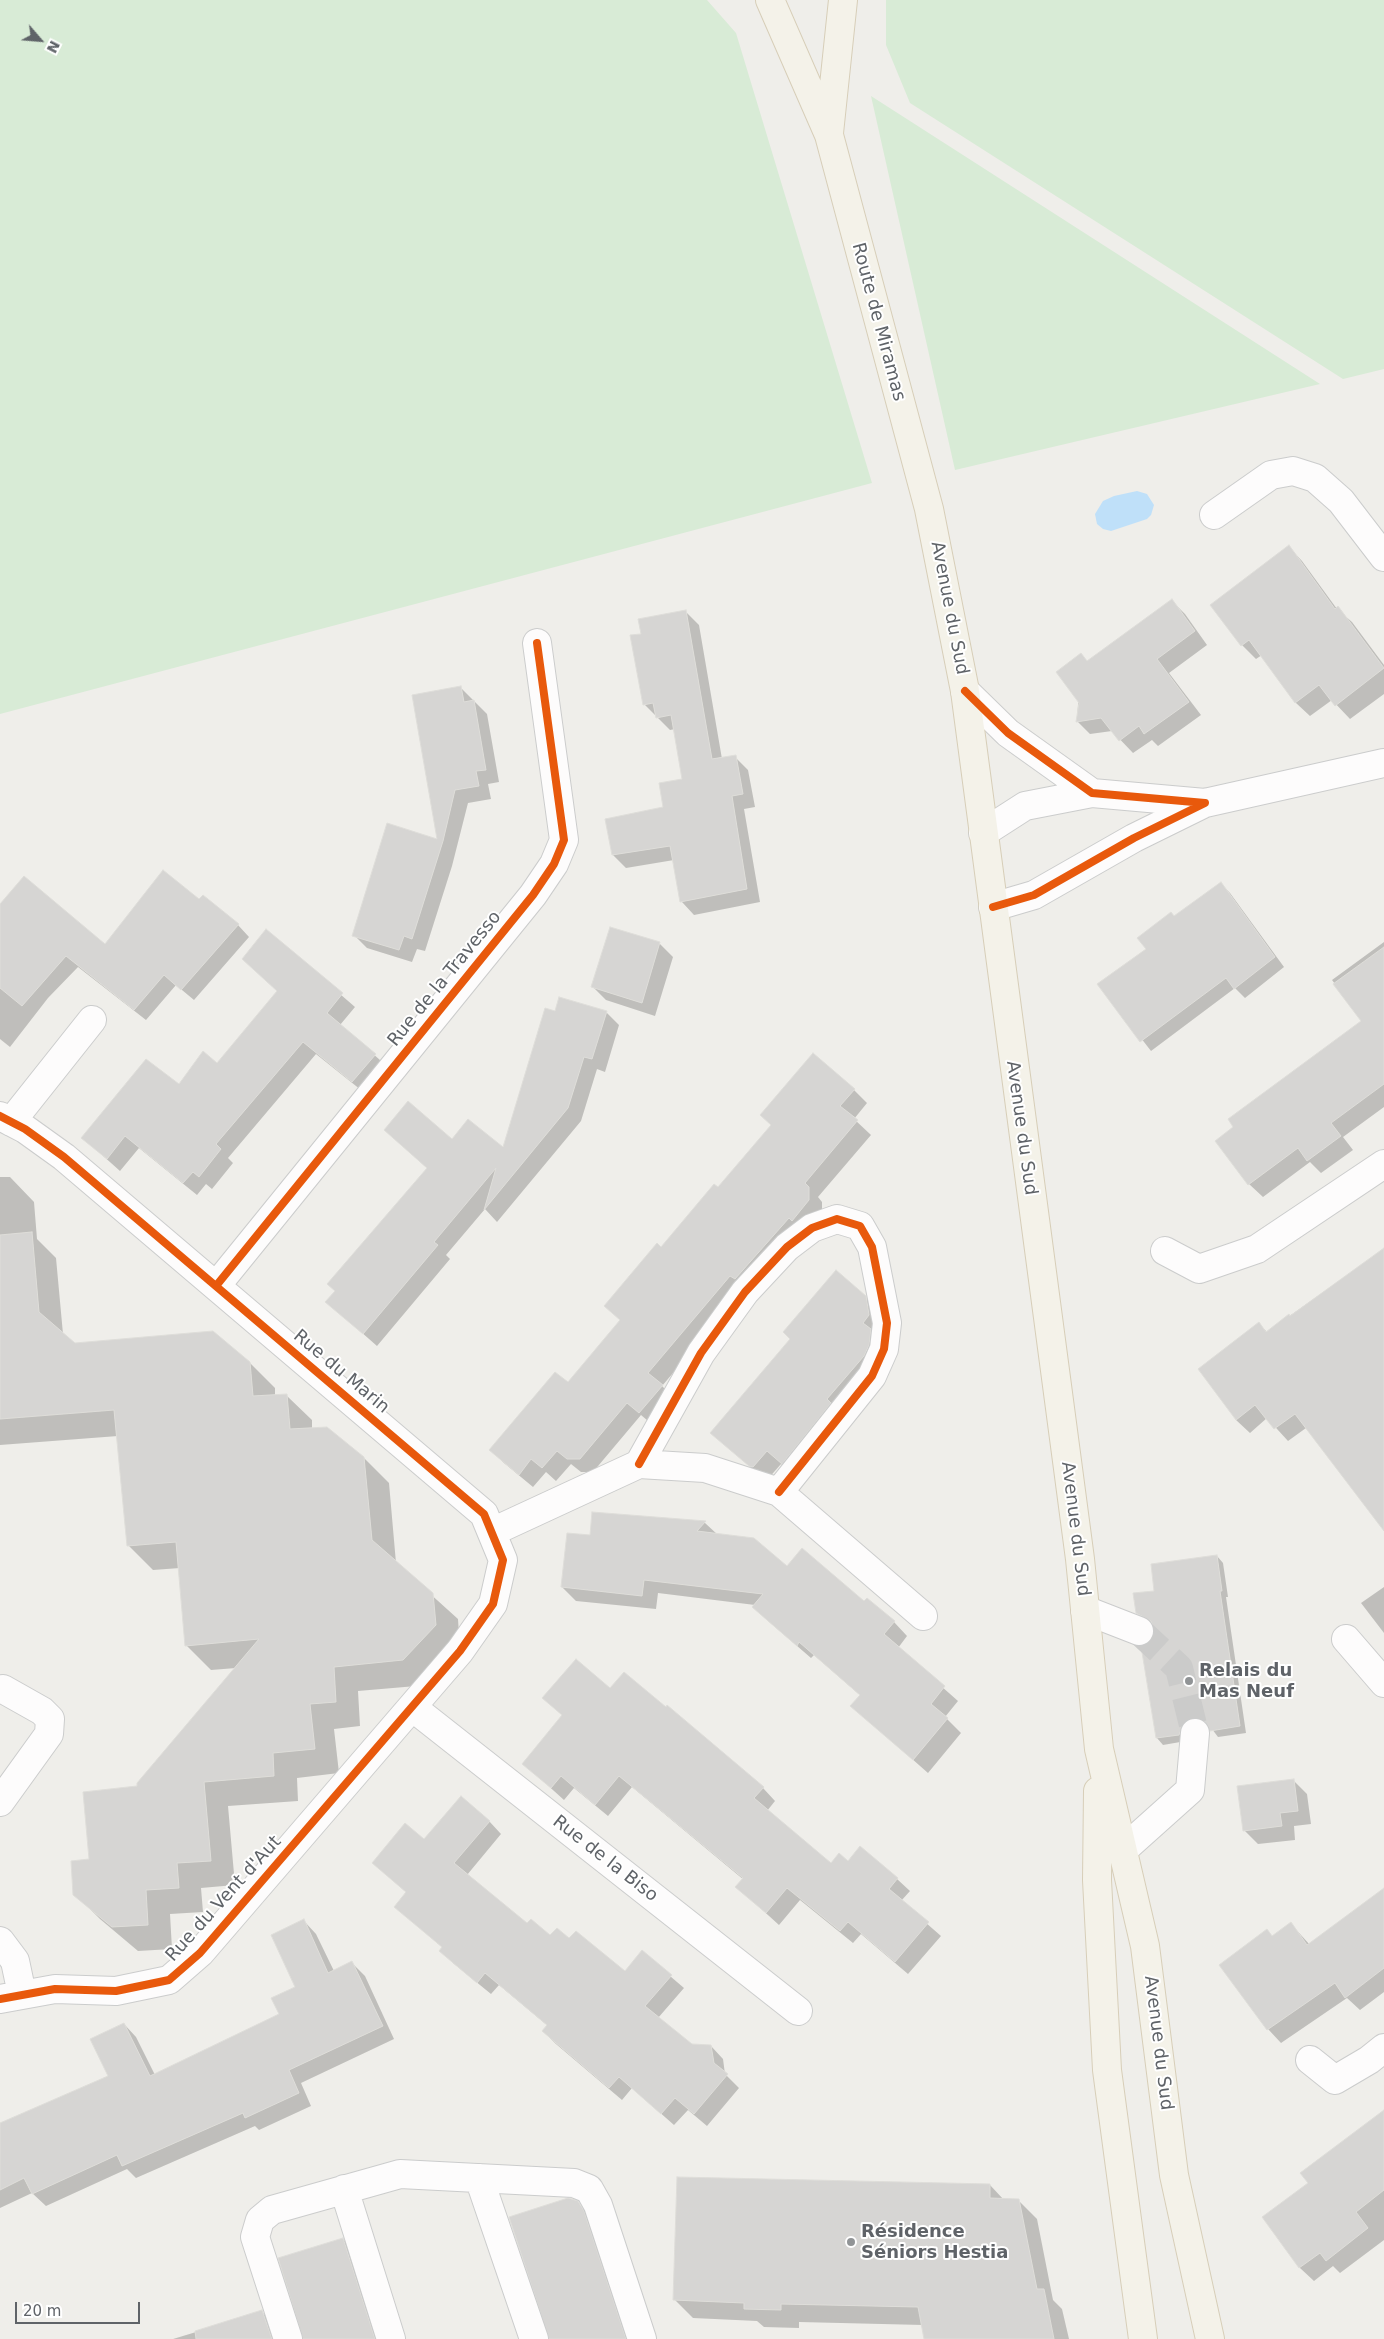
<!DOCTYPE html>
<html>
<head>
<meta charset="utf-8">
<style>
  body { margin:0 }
  #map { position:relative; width:1384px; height:2339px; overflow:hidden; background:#efeeea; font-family:"DejaVu Sans",sans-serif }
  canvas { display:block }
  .north { position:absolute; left:15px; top:15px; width:50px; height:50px; -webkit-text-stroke:4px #fff; paint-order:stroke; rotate:117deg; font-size:14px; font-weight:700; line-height:20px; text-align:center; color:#5f6368 }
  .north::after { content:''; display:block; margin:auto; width:18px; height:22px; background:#5f6368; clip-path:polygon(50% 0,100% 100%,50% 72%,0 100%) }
  .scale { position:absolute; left:15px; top:2302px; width:125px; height:22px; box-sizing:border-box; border:2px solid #5f6368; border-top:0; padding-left:6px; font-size:15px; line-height:18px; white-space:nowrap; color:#5f6368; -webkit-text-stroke:4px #fff; paint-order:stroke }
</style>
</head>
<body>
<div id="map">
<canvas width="1384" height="2339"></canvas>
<div class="north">N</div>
<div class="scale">20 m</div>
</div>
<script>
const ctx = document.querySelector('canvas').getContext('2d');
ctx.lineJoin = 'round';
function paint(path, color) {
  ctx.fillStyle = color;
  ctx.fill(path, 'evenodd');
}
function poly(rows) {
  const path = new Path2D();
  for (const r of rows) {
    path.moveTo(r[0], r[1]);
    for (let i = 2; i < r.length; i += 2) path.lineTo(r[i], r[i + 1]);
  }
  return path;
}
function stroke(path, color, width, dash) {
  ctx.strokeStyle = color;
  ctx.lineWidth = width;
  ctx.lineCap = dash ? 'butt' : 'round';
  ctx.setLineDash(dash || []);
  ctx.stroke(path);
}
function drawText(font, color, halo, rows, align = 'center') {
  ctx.font = font + ' "DejaVu Sans",sans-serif';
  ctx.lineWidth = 4;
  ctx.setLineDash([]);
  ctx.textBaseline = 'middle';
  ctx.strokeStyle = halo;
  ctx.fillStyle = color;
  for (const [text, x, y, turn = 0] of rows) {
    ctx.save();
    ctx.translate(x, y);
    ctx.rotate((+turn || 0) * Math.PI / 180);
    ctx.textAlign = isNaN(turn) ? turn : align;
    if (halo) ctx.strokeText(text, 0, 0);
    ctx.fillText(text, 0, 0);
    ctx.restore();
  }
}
paint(poly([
  [0,0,707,0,736,33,872,483,0,714],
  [886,0,1384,0,1384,369,1343,379,910,103,886,45],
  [871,96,1320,384,955,470]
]), '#d8ebd6');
paint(poly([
  [1137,491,1147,494,1154,505,1151,515,1147,519,1111,531,1103,529,1097,524,1095,514,1103,501,1114,496]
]), '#bfe0f9');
paint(poly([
  [1289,547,1302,561,1337,609,1352,622,1384,665,1384,694,1350,719,1332,700,1310,716,1296,703,1262,655,1256,659,1242,645,1212,605],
  [1172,601,1185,614,1207,645,1169,673,1201,715,1158,746,1152,740,1133,753,1112,731,1090,734,1077,721,1081,655,1088,662],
  [686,612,699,625,722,759,735,757,748,770,755,807,744,809,760,902,694,915,682,902,674,860,626,868,613,855,665,808,684,780,675,729,670,730,644,704,642,635],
  [461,688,487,714,499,782,488,784,491,799,468,803,452,866,425,951,417,949,412,962,367,948,354,935,439,841],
  [1220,883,1230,893,1284,967,1245,998,1235,988,1151,1051,1099,984,1147,949,1175,917],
  [199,901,238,925,249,937,194,1000,176,985,146,1020,78,967,48,998,10,1047,0,1039,0,906,105,946],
  [266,930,355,1007,340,1025,388,1067,366,1094,316,1054,228,1158,233,1163,212,1189,206,1184,197,1195,139,1148,120,1171,83,1138,217,1065,278,992],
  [1384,942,1384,1107,1343,1137,1353,1150,1321,1173,1310,1162,1263,1197,1249,1184,1363,1021,1332,980],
  [659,943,673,957,655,1016,606,1000,592,986],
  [606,1012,619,1025,605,1072,597,1069,581,1121,497,1222,485,1209,446,1255,450,1259,377,1346,327,1302,428,1169,385,1130,503,1149,556,1013],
  [854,1090,867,1103,854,1119,871,1135,818,1197,822,1202,822,1214,745,1288,662,1386,676,1400,654,1426,641,1415,593,1472,581,1472,571,1464,556,1481,546,1472,533,1487,504,1463,491,1450,568,1384,621,1321,662,1249,719,1189],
  [0,1177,10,1177,34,1202,37,1239,56,1258,63,1334,75,1344,250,1363,275,1388,275,1396,287,1396,312,1420,312,1429,364,1458,389,1483,396,1563,458,1619,460,1650,428,1685,358,1691,360,1726,334,1729,339,1773,297,1778,298,1801,228,1806,235,1885,201,1888,203,1912,170,1914,172,1949,138,1951,100,1919,75,1894,90,1860,138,1788,236,1668,211,1670,186,1645,180,1568,153,1570,128,1545,118,1436,0,1445],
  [1384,1249,1384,1530,1306,1428,1288,1441,1267,1418,1250,1433,1236,1420,1259,1324,1267,1332],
  [865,1297,879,1311,884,1344,796,1476,781,1464,767,1480,764,1479,712,1433],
  [593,1513,705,1523,718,1535,865,1602,894,1622,907,1636,898,1648,958,1701,945,1717,961,1733,928,1773,852,1706,861,1696,814,1655,811,1658,767,1620,753,1607,755,1605,658,1593,656,1609,576,1601,562,1587,591,1537],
  [1217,1556,1223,1563,1228,1597,1226,1597,1246,1733,1218,1737,1209,1725,1203,1724,1186,1741,1163,1745,1157,1738,1150,1644,1155,1637,1154,1624,1138,1613,1156,1592],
  [1384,1587,1384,1633,1361,1603],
  [611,1689,666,1709,668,1707,763,1788,775,1801,767,1811,831,1864,848,1863,897,1879,910,1891,901,1901,941,1936,908,1974,861,1934,853,1943,800,1900,779,1925,737,1887,744,1880,632,1787,608,1816,574,1788,564,1800,523,1763,563,1716,544,1698],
  [1293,1780,1307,1794,1311,1824,1294,1826,1295,1840,1258,1844,1244,1830],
  [489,1821,501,1834,467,1875,527,1925,550,1937,569,1940,625,1973,642,1952,684,1988,658,2018,691,2045,711,2046,723,2059,725,2074,739,2088,707,2126,688,2110,674,2125,632,2088,622,2100,556,2044,543,2031,548,2026,499,1985,491,1994,453,1963,441,1950,443,1948,396,1907,407,1893,373,1863,424,1841],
  [1384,1890,1384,1992,1360,2010,1347,1998,1281,2043,1268,2029,1267,1930,1273,1937,1291,1924,1310,1945],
  [304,1921,316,1934,334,1971,352,1963,365,1976,394,2039,301,2083,311,2106,259,2130,255,2126,136,2178,127,2169,46,2206,32,2193,0,2208,0,2125,110,2076,124,2024,136,2037,155,2075,280,2014,296,1987],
  [1384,2112,1384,2240,1340,2273,1333,2266,1314,2281,1300,2268,1263,2217,1310,2184],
  [990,2185,1004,2200,1018,2200,1037,2219,1053,2300,1062,2309,1069,2339,926,2339,923,2325,799,2322,799,2328,764,2327,757,2321,693,2318,675,2300],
  [577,2203,598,2223,640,2339,549,2339],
  [343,2239,365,2262,389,2339,304,2339],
  [262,2312,285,2334,286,2339,173,2339]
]), '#0003');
const building = poly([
  [1289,545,1335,609,1338,606,1384,668,1335,706,1319,685,1295,703,1249,640,1241,646,1210,605,1289,545],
  [1172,599,1195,631,1157,659,1189,702,1144,734,1139,726,1119,741,1101,718,1076,722,1079,703,1056,672,1081,653,1087,661,1172,599],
  [686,610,712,759,736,755,743,794,732,796,747,889,680,902,670,846,612,855,605,819,663,807,659,783,682,779,671,715,656,718,653,703,643,705,630,635,641,634,638,619,686,610],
  [461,686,464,702,474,700,486,770,476,771,479,786,455,790,443,841,412,939,404,936,399,950,352,936,387,823,437,839,412,695,461,686],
  [163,870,199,899,203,895,239,924,181,990,164,975,134,1010,66,956,22,1006,0,988,0,904,24,876,105,944,163,870],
  [1221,882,1275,957,1234,989,1226,978,1140,1042,1097,984,1146,949,1137,938,1171,912,1174,916,1221,882],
  [610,927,660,942,642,1003,591,987,610,927],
  [266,929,343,993,327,1013,376,1054,352,1082,303,1042,216,1144,221,1149,199,1177,193,1172,183,1183,125,1136,107,1159,81,1138,146,1059,179,1084,203,1051,217,1063,277,991,242,959,266,929],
  [1384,947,1384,1084,1331,1123,1341,1136,1307,1161,1298,1148,1248,1185,1215,1141,1233,1127,1228,1119,1361,1021,1333,984,1384,947],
  [559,997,607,1011,592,1059,584,1057,568,1108,484,1210,496,1168,434,1242,438,1245,363,1334,325,1302,335,1291,327,1284,427,1168,384,1130,408,1101,452,1139,468,1119,503,1147,545,1008,555,1011,559,997],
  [813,1053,855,1089,840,1106,858,1120,805,1183,809,1187,809,1200,792,1221,789,1218,735,1279,730,1276,648,1373,663,1385,639,1413,627,1403,580,1459,567,1459,557,1451,542,1468,531,1459,519,1475,489,1450,555,1372,568,1382,620,1320,604,1306,657,1243,661,1247,714,1184,718,1187,771,1125,760,1115,813,1053],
  [32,1232,39,1312,75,1343,213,1331,250,1362,253,1396,287,1394,290,1429,327,1427,364,1457,372,1540,433,1593,436,1625,403,1660,334,1667,336,1702,310,1704,315,1749,273,1753,274,1776,204,1782,211,1861,177,1863,179,1888,146,1890,148,1925,112,1927,73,1895,71,1861,89,1859,83,1792,137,1786,137,1783,259,1639,185,1646,176,1542,127,1546,114,1410,0,1419,0,1235,32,1232],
  [1384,1248,1384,1531,1295,1414,1274,1429,1255,1405,1236,1420,1198,1369,1259,1322,1266,1332,1289,1314,1290,1316,1384,1248],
  [836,1270,866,1296,869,1315,863,1323,871,1329,869,1345,864,1356,827,1399,831,1403,782,1464,767,1451,753,1467,749,1466,710,1433,790,1339,783,1332,836,1270],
  [592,1512,706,1521,697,1531,754,1538,787,1566,802,1548,864,1601,867,1598,895,1621,884,1634,945,1686,931,1704,948,1718,913,1760,850,1706,860,1695,799,1642,797,1646,752,1607,763,1594,644,1580,642,1596,561,1587,567,1533,590,1535,592,1512],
  [1217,1555,1222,1591,1220,1591,1240,1726,1210,1731,1204,1721,1196,1717,1189,1719,1183,1724,1179,1735,1156,1738,1141,1646,1149,1643,1154,1636,1154,1629,1151,1621,1136,1613,1133,1593,1154,1591,1151,1564,1217,1555],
  [576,1659,610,1688,624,1672,666,1707,667,1705,764,1787,754,1798,831,1863,839,1853,848,1861,860,1846,898,1878,889,1889,929,1922,895,1962,848,1922,840,1931,787,1888,766,1913,735,1887,743,1878,619,1776,595,1805,561,1776,551,1788,522,1764,562,1715,542,1698,576,1659],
  [1294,1779,1298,1811,1280,1813,1282,1826,1243,1831,1237,1786,1294,1779],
  [461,1796,490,1821,454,1863,527,1923,531,1919,550,1935,557,1928,569,1938,576,1931,625,1971,642,1950,672,1975,645,2006,692,2044,711,2045,714,2063,728,2074,694,2114,675,2098,661,2114,619,2077,609,2088,542,2031,547,2025,485,1973,477,1983,439,1951,442,1947,394,1907,406,1892,372,1863,405,1823,424,1839,461,1796],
  [1384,1888,1384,1968,1345,1998,1335,1983,1267,2030,1219,1965,1267,1929,1272,1936,1291,1922,1307,1945,1384,1888],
  [304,1919,328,1973,352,1961,383,2026,289,2070,299,2093,245,2118,243,2113,122,2166,117,2155,32,2194,24,2178,0,2190,0,2123,108,2076,90,2039,124,2023,150,2076,279,2014,271,1998,295,1987,271,1935,304,1919],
  [1384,2110,1384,2190,1356,2212,1368,2228,1326,2261,1320,2253,1299,2268,1262,2217,1308,2183,1300,2173,1384,2110],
  [677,2177,990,2184,990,2198,1019,2199,1037,2289,1044,2289,1054,2339,924,2339,918,2307,781,2304,781,2310,744,2309,744,2303,673,2300,677,2177],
  [568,2198,578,2201,584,2211,626,2339,549,2339,509,2217,568,2198],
  [343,2238,375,2339,303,2339,278,2258,343,2238],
  [262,2310,272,2339,196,2339,195,2331,262,2310]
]);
paint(building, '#d6d5d3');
stroke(building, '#deddd9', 1);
stroke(poly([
  [1139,1631,1179,1668,1195,1733]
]), '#cbcbca', 28, [28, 14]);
const minor = poly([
  [1214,515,1271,475,1293,471,1315,478,1341,501,1384,557],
  [965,691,1008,733,1092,793,1205,803,1134,838,1034,895,993,907],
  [1205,803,1384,763],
  [983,833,1025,806,1092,793],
  [0,1116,25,1129,64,1157,484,1514,503,1560,493,1604,460,1651,200,1953,169,1980,116,1991,55,1989,0,1999],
  [11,1122,92,1020],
  [1165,1251,1199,1269,1257,1249,1384,1164],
  [216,1286,533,895,554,864,564,840,537,643],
  [639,1464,701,1353,745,1292,787,1247,812,1228,837,1219,860,1226,872,1247,887,1323,884,1349,872,1376,779,1492],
  [492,1532,639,1464,705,1468,779,1492,923,1616],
  [1085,1610,1139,1631],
  [1346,1639,1384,1683],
  [412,1707,798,2011],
  [0,1802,49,1734,50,1719,42,1711,3,1689],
  [1123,1850,1190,1790,1195,1733],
  [0,1941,15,1961,22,1994],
  [1310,2060,1335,2080,1369,2060,1384,2048],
  [479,2178,534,2339],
  [344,2189,391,2339],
  [288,2339,255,2237,260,2220,272,2210,400,2174,574,2183,589,2189,598,2205,642,2339]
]);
const major = poly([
  [770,0,829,135,929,509,965,691,1080,1559,1099,1749,1145,1946,1174,2175,1210,2339],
  [829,133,843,0],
  [1098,1791,1097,1880,1107,2070,1143,2339]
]);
stroke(minor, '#cbcccc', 30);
stroke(major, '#d7ceb8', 30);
stroke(minor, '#fdfcfc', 28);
stroke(major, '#f4f2e9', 28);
stroke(poly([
  [965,691,1008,733,1092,793,1205,803,1134,838,1034,895,993,907],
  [0,1116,25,1129,64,1157,484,1514,503,1560,493,1604,460,1651,200,1953,169,1980,116,1991,55,1989,0,1999],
  [216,1286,533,895,554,864,564,840,537,643],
  [639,1464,701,1353,745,1292,787,1247,812,1228,837,1219,860,1226,872,1247,887,1323,884,1349,872,1376,779,1492]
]), '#e8590c', 8);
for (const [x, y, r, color] of [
  [1189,1681,5,"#919496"],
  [851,2242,5,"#919496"]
]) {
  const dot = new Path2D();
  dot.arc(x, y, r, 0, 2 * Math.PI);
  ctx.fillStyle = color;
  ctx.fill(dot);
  stroke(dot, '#fff', 2);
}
drawText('18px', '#5f6368', '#fff', [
  ["Route de Miramas",878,322,75],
  ["Avenue du Sud",949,608,79],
  ["Rue de la Travesso",445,979,-51],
  ["Avenue du Sud",1021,1128,82],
  ["Rue du Marin",341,1372,40],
  ["Avenue du Sud",1075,1529,83],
  ["Rue de la Biso",605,1859,38],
  ["Rue du Vent d'Aut",224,1899,-48],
  ["Avenue du Sud",1158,2043,83]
]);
drawText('bold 18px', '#5f6368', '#fff', [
  ["Relais du",1199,1671],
  ["Mas Neuf",1199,1692],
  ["Résidence",861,2232],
  ["Séniors Hestia",861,2253]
], 'left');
</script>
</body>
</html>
